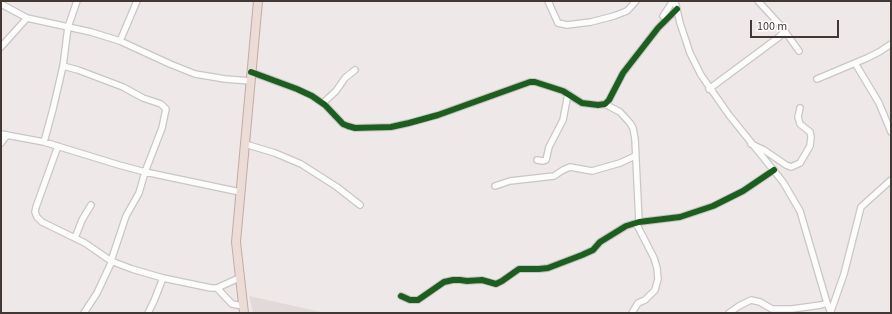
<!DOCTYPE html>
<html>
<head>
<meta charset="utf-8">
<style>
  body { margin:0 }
  #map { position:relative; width:892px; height:314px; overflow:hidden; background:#eee9e8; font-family:"Source Sans 3",sans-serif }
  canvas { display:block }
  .frame { position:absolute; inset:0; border:2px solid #433734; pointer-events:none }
  .scale { position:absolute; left:750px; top:20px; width:89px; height:18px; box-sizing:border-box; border:2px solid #433734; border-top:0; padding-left:5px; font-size:12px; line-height:14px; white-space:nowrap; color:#433734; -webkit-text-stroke:3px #fff; paint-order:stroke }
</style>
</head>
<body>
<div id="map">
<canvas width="892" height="314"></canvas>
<div class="frame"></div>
<div class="scale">100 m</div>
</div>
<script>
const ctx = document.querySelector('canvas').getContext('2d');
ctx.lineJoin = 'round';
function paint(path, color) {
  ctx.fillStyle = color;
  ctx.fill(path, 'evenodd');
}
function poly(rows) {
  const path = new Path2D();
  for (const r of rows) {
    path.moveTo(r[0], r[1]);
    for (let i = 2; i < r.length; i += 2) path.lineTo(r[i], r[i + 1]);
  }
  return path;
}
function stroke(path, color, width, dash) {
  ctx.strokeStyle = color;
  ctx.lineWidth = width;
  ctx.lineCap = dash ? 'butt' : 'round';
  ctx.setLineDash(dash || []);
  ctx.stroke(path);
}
paint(poly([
  [249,296,326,313,253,313]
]), '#e1dad9');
const minor = poly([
  [548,1,558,23,567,25,591,22,614,16,627,11,636,1],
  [675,1,680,23,690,53,701,75,729,115,783,182,800,211,827,303,831,313],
  [1,4,27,18,91,32,120,41,170,64,195,74,225,79,251,81],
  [663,16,673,1],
  [784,30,799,51],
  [120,41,137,1],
  [1,47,27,18],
  [855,63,879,103,891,132],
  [63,66,78,70,123,87,143,98,161,104,166,109,162,128,145,172,139,193,126,216,111,261],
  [251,72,297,89,312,96,325,105,343,124,348,126,355,128,391,127,409,123,438,115,530,82,535,82,563,91,582,103,598,105,605,104,609,100,623,73,658,28,677,9],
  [817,79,867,58,879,52,891,44],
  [709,89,779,37,783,33,784,30,782,27,758,1],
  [323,103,336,91,345,78,355,70],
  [605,104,620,112,630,123,633,128,635,139,639,222],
  [1,134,44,142,119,165,145,172,240,192],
  [44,142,53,109,63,66,68,27,77,1],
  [1,143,7,135],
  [245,144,275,153,301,164,337,187,360,205],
  [751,144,764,150,786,165,791,167,800,163,810,146,811,137,810,132,800,124,798,117,800,108],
  [58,146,36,207,35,212,37,217,42,222,85,243,111,261,132,269,163,278,211,288,217,288,239,278],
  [537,160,543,161,546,160,549,147,563,120,568,94],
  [495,186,510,181,554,176,563,170,570,167,592,171,620,163,635,156],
  [75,238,82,220,91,205],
  [217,288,232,304,243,306],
  [401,296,410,300,418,300,444,282,453,280,460,280,467,281,482,280,496,284,502,281,519,269,539,269,548,268,582,255,593,250,600,242,626,226,639,222,680,217,713,206,743,191,774,170],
  [831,311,844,274,861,207,891,180],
  [84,313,97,293,112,261],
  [148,313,154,301,163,278],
  [632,313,638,303,645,300,655,290,658,279,657,268,654,258,636,223],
  [729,313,739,306,751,300,760,302,772,309,792,309,821,305,827,303]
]);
const highway = poly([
  [244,313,236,242,258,1]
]);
stroke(minor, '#cbc5c4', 8);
stroke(highway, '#c5aaa3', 10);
stroke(minor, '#fcfcfc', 5.5);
stroke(highway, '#ebdcd8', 8);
stroke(poly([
  [251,72,297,89,312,96,325,105,343,124,348,126,355,128,391,127,409,123,438,115,530,82,535,82,563,91,582,103,598,105,605,104,609,100,623,73,658,28,677,9],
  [401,296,410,300,418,300,444,282,453,280,460,280,467,281,482,280,496,284,502,281,519,269,539,269,548,268,582,255,593,250,600,242,626,226,639,222,680,217,713,206,743,191,774,170]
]), '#1b5e20', 6);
</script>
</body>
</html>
